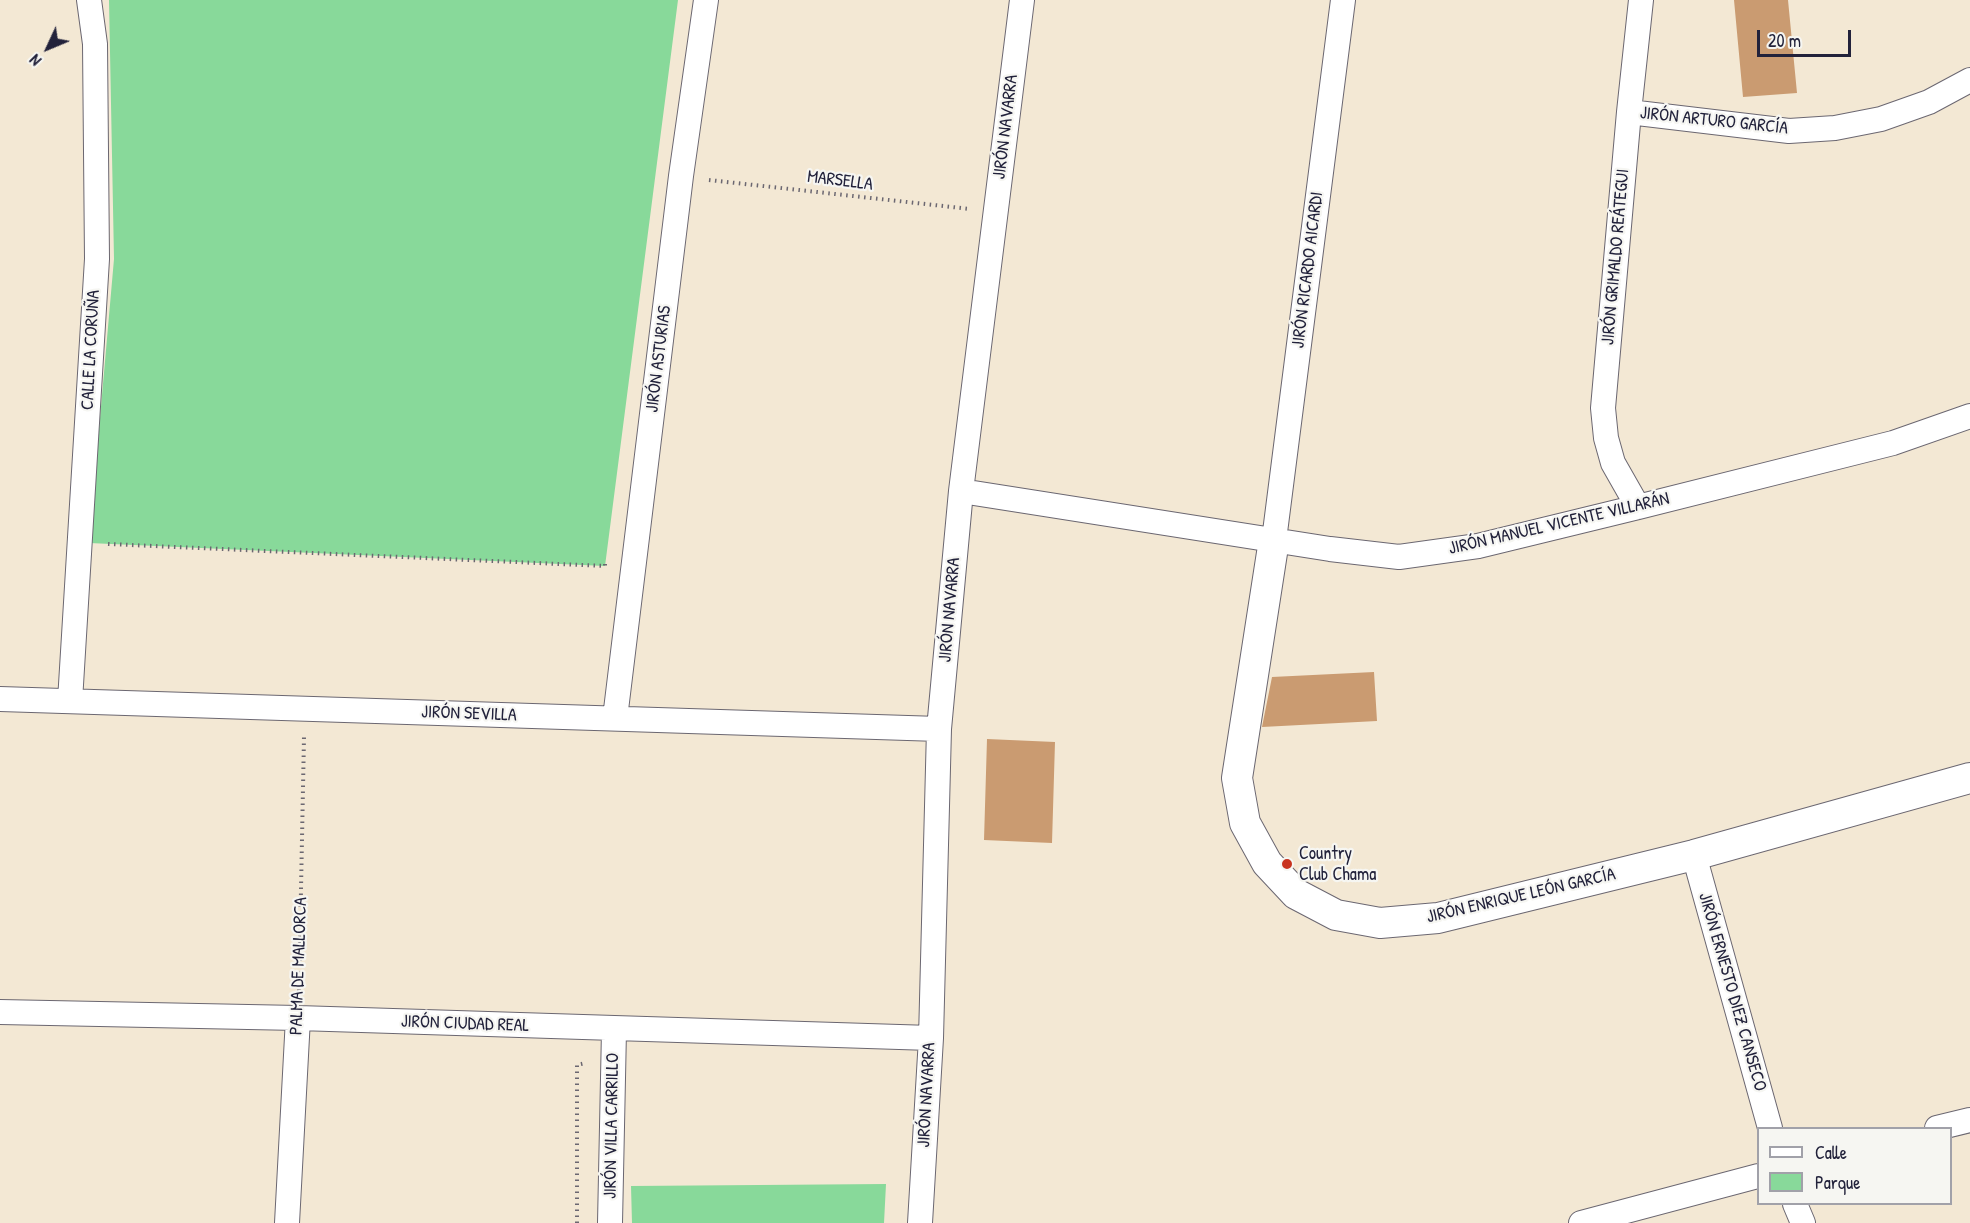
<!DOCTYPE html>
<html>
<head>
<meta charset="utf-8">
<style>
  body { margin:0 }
  #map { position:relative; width:1970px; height:1223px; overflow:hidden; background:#f3e8d4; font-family:"Patrick Hand",sans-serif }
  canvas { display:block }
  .legend { position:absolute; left:1757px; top:1127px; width:195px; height:78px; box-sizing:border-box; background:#f6f6f2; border:2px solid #a1a1a9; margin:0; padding:8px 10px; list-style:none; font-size:18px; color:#22223b }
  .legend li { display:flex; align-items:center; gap:12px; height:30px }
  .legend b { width:30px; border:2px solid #a1a1a9 }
  .north { position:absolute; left:18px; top:18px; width:60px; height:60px; -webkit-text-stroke:4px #f6f6f2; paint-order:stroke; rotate:226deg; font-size:16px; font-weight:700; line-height:24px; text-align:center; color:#22223b }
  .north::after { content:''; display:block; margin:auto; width:21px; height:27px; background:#22223b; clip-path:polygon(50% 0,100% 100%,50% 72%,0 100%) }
  .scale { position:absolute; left:1757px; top:30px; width:94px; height:27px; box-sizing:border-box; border:3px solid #22223b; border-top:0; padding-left:8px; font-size:18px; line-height:21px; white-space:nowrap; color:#22223b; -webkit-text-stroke:4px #f6f6f2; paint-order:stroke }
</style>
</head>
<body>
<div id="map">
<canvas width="1970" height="1223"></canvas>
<ul class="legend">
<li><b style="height:8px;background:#fff"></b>Calle</li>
<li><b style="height:16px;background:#88d99a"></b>Parque</li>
</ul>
<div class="north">N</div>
<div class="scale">20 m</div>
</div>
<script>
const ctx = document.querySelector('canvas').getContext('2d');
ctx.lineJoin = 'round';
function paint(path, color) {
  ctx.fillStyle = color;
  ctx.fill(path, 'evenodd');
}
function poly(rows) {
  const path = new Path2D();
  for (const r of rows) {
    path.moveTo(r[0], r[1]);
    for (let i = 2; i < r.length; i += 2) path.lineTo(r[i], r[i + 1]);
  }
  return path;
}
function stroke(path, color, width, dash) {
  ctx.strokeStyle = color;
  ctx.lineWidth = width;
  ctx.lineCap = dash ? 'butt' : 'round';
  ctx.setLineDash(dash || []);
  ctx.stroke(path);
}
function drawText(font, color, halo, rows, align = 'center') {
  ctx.font = font + ' "Patrick Hand",sans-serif';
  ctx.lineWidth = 4.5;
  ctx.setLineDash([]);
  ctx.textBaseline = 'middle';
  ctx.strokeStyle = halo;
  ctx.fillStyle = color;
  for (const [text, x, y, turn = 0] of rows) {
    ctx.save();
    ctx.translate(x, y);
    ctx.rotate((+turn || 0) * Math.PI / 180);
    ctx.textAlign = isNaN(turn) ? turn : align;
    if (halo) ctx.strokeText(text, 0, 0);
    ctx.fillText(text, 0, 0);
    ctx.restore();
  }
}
paint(poly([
  [109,0,678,0,605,566,89,543,114,259],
  [886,1184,884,1223,632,1223,631,1186]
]), '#88d99a');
paint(poly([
  [1734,0,1788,0,1797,93,1743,97],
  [1374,672,1377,721,1262,727,1272,677],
  [987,739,1055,742,1052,843,984,840]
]), '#ca9b71');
const minor = poly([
  [1629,112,1789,131,1835,128,1881,119,1929,102,1970,80],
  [961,491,1330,549,1399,557,1478,546,1638,507,1893,443,1970,416],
  [1638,507,1613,463,1606,438,1603,408,1629,112,1641,0],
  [1274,540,1343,0],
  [0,699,939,729],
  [70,701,97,259,95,44,89,0],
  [615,718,681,176,706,0],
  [1694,855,1770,1128],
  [0,1012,298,1018,931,1038],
  [1937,1128,1970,1120],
  [1795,1204,1803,1223],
  [287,1223,298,1018],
  [610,1223,614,1030],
  [920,1223,931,1038,939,729,961,491,1022,0],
  [1581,1223,1758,1176]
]);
const tertiary = poly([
  [1274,540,1237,778,1245,823,1267,863,1296,894,1336,915,1380,923,1438,918,1694,855,1970,778]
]);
stroke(minor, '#6b6771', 26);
stroke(tertiary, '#6b6771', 32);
stroke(poly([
  [709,180,970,209],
  [108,544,605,566,605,564],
  [299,991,304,737],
  [577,1223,577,1065,586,1063]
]), '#6b6771', 4, [1.5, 4.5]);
stroke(minor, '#fff', 24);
stroke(tertiary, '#fff', 30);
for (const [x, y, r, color] of [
  [1287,864,6,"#c8321e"]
]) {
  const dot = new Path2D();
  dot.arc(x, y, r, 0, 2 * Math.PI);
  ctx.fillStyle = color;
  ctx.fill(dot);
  stroke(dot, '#f6f6f2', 2);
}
drawText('18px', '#22223b', '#f6f6f2', [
  ["JIRÓN ARTURO GARCÍA",1714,121,6],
  ["JIRÓN NAVARRA",1006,127,-83],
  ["MARSELLA",840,181,7],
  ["JIRÓN GRIMALDO REÁTEGUI",1616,257,-85],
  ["JIRÓN RICARDO AICARDI",1308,270,-83],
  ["CALLE LA CORUÑA",91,350,-87],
  ["JIRÓN ASTURIAS",659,359,-83],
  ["JIRÓN MANUEL VICENTE VILLARÁN",1559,524,-13],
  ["JIRÓN NAVARRA",950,610,-85],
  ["JIRÓN SEVILLA",469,714,2],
  ["JIRÓN ENRIQUE LEÓN GARCÍA",1521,896,-13],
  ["PALMA DE MALLORCA",299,966,-88],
  ["JIRÓN ERNESTO DIEZ CANSECO",1732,992,74],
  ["JIRÓN CIUDAD REAL",465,1024,2],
  ["JIRÓN NAVARRA",927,1095,-87],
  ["JIRÓN VILLA CARRILLO",612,1126,-89]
]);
drawText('18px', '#22223b', '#f6f6f2', [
  ["Country",1299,854],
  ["Club Chama",1299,875]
], 'left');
</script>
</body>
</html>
